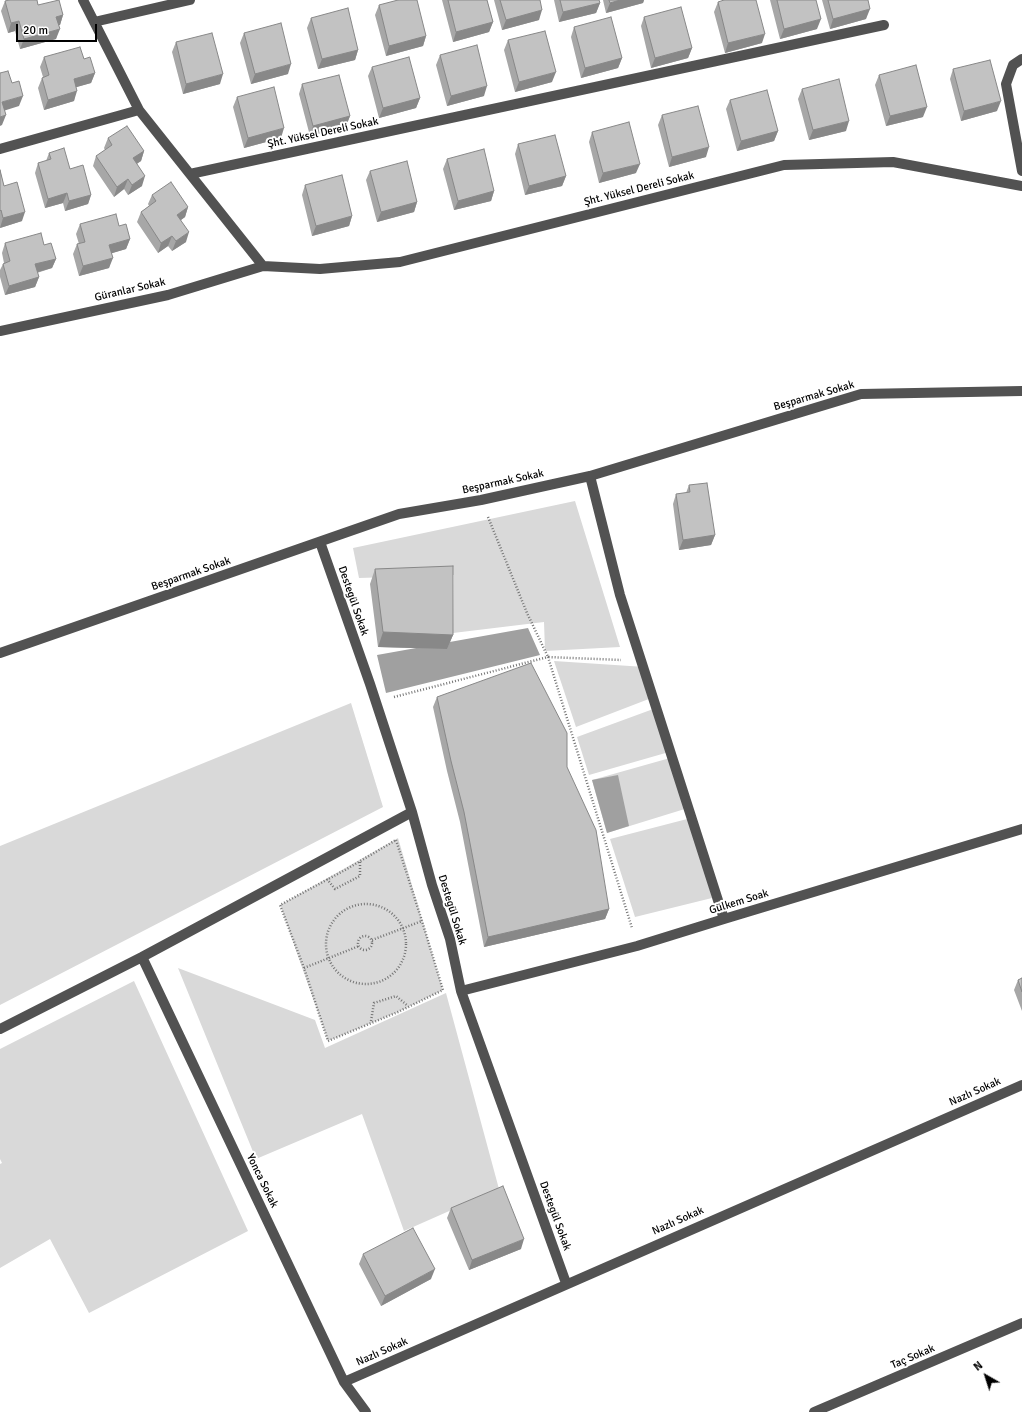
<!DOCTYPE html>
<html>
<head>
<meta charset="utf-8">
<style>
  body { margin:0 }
  #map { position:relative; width:1022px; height:1412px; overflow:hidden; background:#fff; font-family:Signika,sans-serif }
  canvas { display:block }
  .north { position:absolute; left:966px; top:1356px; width:40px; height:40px; -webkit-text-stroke:3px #fff; paint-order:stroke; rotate:321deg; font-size:11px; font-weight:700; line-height:16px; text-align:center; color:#000 }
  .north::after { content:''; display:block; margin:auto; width:14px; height:18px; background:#000; clip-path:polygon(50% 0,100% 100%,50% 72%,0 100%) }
  .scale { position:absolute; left:16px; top:24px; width:81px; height:18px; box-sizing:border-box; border:2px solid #000; border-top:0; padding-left:5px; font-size:12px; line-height:14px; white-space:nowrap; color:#000; -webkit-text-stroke:3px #fff; paint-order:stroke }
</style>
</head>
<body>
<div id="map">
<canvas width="1022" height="1412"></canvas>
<div class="north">N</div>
<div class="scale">20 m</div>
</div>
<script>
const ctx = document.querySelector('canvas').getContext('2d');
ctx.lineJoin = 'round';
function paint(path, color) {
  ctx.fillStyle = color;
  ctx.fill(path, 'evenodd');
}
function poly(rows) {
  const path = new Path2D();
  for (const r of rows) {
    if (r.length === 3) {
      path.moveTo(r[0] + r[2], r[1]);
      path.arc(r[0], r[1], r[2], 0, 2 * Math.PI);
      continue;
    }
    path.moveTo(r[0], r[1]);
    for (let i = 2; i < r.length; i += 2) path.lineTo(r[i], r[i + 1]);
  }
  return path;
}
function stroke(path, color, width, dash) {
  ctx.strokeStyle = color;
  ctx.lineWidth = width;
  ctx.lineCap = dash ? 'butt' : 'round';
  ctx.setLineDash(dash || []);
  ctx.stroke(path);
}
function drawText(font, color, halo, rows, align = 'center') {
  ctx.font = font + ' Signika,sans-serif';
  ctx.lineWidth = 4;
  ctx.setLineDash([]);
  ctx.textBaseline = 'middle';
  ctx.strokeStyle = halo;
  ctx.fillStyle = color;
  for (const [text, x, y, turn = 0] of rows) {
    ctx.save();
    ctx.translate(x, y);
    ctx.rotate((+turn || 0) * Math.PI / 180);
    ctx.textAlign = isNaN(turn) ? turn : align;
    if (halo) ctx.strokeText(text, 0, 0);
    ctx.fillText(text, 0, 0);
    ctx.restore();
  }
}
paint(poly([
  [575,501,620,647,545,651,544,622,453,633,454,575,359,578,353,548],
  [554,661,645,667,654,697,576,727],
  [351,703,383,807,0,1005,0,846],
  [656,708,669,752,589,775,577,737],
  [670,758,688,808,607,833,592,780],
  [691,818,712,898,635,917,610,839],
  [398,838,443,990,398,1012,328,1041,280,905],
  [178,968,315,1020,325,1048,446,993,499,1189,404,1231,362,1114,256,1159],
  [134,981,248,1231,89,1313,50,1239,0,1268,0,1164,2,1163,0,1159,0,1049]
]), '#d9d9d9');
paint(poly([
  [528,628,540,655,386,693,377,655],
  [618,775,629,826,607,833,592,780]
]), '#a0a0a0');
stroke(poly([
  [488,517,527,613,548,657,621,660],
  [394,697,548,657,632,928],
  [396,840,422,921,443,990,398,1012,328,1041,304,968,280,905,345,870,396,840],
  [327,879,335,889,360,876,360,861],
  [366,944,40],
  [365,943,7],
  [372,940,422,921],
  [304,968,359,946],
  [371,1021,374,1003,396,996,408,1006]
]), '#747474', 2.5, [1, 2]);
stroke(poly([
  [83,0,139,110,263,266],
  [94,22,190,0],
  [1022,59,1013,65,1006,84,1022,171],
  [0,149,139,110],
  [190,174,884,25],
  [0,331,168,295,263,266,320,269,400,262,784,165,893,162,1022,186],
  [590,476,620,595,724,919],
  [320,542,370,684,412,812,432,885,450,939,461,991,566,1283],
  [0,653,399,514,481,500,590,476,861,394,1022,391],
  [142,957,344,1382,366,1412],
  [461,991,637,946,724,919,1022,829],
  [0,1029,142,957,412,812],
  [344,1382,1022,1085],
  [814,1412,1022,1323]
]), '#525252', 10);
paint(poly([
  [442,0,487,0,493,22,489,32,453,42],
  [494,0,540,0,539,20,502,30],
  [554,0,599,0,600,3,596,13,559,22],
  [603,0,644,0,643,3,606,13],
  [770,0,816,0,817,29,780,39],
  [822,0,868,0,866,19,830,29],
  [5,1,38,5,63,15,60,25,59,25,56,39,20,49,15,31,8,33,1,11],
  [718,2,762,43,725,53,714,12],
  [379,5,426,36,423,46,386,56,375,15],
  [644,17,692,48,688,58,651,68,641,26],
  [311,18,358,50,355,60,318,69,307,28],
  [574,27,622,58,618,68,581,78,571,37],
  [244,33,288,74,251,84,240,43],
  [508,40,552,82,515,92,504,50],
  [176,42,220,84,183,94,172,52],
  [440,55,484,96,447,106,436,65],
  [44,57,84,59,95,73,91,83,76,87,74,101,44,110,38,88,42,78,43,77,40,67],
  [372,67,420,98,416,108,379,118,368,76],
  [953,69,997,111,961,121,950,79],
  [879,75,923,117,886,126,875,85],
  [302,84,350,116,346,126,310,136,299,94],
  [802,89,846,131,809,140,798,99],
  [237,97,281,138,244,148,233,107],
  [730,100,778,131,774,141,737,151,726,109],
  [662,115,706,157,669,167,658,125],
  [592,132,636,173,599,183,589,142],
  [108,138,144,151,141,161,137,164,142,186,128,195,124,189,114,197,93,166,96,156,105,150,104,148],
  [518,144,566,176,562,186,525,195,515,154],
  [49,153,70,169,91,195,88,204,65,211,63,203,45,208,35,173,38,163,46,161],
  [447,159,494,191,491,201,454,210,443,169],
  [0,170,4,186,22,221,0,228],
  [370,171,417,202,414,212,377,222,366,180],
  [305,185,352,216,349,226,312,236,302,195],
  [152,195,188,207,185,217,181,220,186,242,172,251,168,246,158,253,137,222,141,212,149,206,148,204],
  [80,224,130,239,126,249,112,253,109,268,79,276,73,254,77,244,79,244,76,234],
  [5,243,44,245,56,259,52,268,37,273,39,277,35,287,5,295,0,277,0,270,3,264,4,263,2,253],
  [689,485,715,535,711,545,679,550,673,504,676,494,686,493],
  [375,569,453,635,447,649,378,647,370,584],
  [437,697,567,767,609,909,605,919,484,947,460,822,447,771,433,707],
  [1022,978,1022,1011,1014,990,1018,980],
  [451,1208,521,1249,469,1270,447,1218],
  [363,1254,431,1279,381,1306,359,1264]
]), '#a7a7a7');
paint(poly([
  [620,0,644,0,643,3,606,13,610,3],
  [600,3,596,13,559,22,563,12],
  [870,9,866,19,830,29,833,19],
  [542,10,539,20,502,30,506,20],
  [63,15,60,25,53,27,56,17],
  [821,19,817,29,780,39,784,29],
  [19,21,15,31,8,33,11,23],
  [493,22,489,32,453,42,456,32],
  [60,29,56,39,20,49,24,39],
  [765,34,762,43,725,53,728,43],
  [426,36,423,46,386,56,389,46],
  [692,48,688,58,651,68,655,58],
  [358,50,355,60,318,69,322,59],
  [622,58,618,68,581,78,585,68],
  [291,64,288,74,251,84,255,74],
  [556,72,552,82,515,92,519,82],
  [95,73,91,83,70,89,74,79],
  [223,74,220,84,183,94,186,84],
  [487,86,484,96,447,106,451,96],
  [77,91,74,101,44,110,48,100],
  [23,96,19,106,0,112,2,102],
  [420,98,416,108,379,118,383,108],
  [1001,101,997,111,961,121,964,111],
  [927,107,923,117,886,126,890,116],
  [6,115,2,125,0,126,0,117],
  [350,116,346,126,310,136,313,126],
  [849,121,846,131,809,140,813,130],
  [284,128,281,138,244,148,248,138],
  [778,131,774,141,737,151,741,141],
  [709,147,706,157,669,167,672,157],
  [144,151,141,161,129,168,133,158],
  [640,164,636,173,599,183,603,173],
  [145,176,142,186,128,195,132,185],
  [566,176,562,186,525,195,529,186],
  [128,179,124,189,114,197,117,187],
  [494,191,491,201,454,210,458,201],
  [67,193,63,203,45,208,48,199],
  [91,195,88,204,65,211,69,201],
  [417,202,414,212,377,222,381,212],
  [188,207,185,217,174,225,177,215],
  [25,212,22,221,0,228,3,218],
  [352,216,349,226,312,236,316,226],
  [189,232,186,242,172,251,176,241],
  [172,236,168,246,158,253,161,243],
  [130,239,126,249,106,255,109,245],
  [113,258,109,268,79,276,83,266],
  [56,259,52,268,31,274,35,264],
  [39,277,35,287,5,295,9,286],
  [715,535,711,545,679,550,683,540],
  [383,632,453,635,447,649,378,647],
  [609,909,605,919,484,947,488,937],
  [524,1239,521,1249,469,1270,472,1260],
  [435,1269,431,1279,381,1306,385,1296]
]), '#888');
const building = poly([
  [9,0,37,0,38,5,59,0,63,15,56,17,60,29,24,39,19,21,11,23,5,1,9,0],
  [398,0,417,0,426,36,389,46,379,5,398,0],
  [448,0,487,0,493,22,456,32,448,0],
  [500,0,540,0,542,10,506,20,500,0],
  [560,0,599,0,600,3,563,12,560,0],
  [609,0,620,0,610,3,609,0],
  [724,0,756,0,765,34,728,43,718,2,724,0],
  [777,0,816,0,821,19,784,29,777,0],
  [828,0,868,0,870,9,833,19,828,0],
  [681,7,692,48,655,58,644,17,681,7],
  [348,8,358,50,322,59,311,18,348,8],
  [611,17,622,58,585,68,574,27,611,17],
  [281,23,291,64,255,74,244,33,281,23],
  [545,31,556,72,519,82,508,40,545,31],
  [212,33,223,74,186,84,176,42,212,33],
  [477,45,487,86,451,96,440,55,477,45],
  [80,47,84,59,90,57,95,73,74,79,77,91,48,100,42,78,49,75,44,57,80,47],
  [409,57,420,98,383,108,372,67,409,57],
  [990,60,1001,101,964,111,953,69,990,60],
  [916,65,927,107,890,116,879,75,916,65],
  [8,71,12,83,19,81,23,96,2,102,6,115,0,117,0,73,8,71],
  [339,75,350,116,313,126,302,84,339,75],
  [839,79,849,121,813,130,802,89,839,79],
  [274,87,284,128,248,138,237,97,274,87],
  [767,90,778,131,741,141,730,100,767,90],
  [698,106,709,147,672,157,662,115,698,106],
  [629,122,640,164,603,173,592,132,629,122],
  [127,126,144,151,133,158,145,176,132,185,128,179,117,187,96,156,112,145,108,138,127,126],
  [555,135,566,176,529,186,518,144,555,135],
  [64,148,70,169,83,165,91,195,69,201,67,193,48,199,38,163,51,159,49,153,64,148],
  [484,149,494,191,458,201,447,159,484,149],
  [407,161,417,202,381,212,370,171,407,161],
  [0,170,4,186,17,182,25,212,3,218,1,210,0,211,0,170],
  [342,175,352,216,316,226,305,185,342,175],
  [171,182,188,207,177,215,189,232,176,241,172,236,161,243,141,212,156,201,152,195,171,182],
  [116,214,119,226,126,224,130,239,109,245,113,258,83,266,77,244,85,242,80,224,116,214],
  [41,233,44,245,51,243,56,259,35,264,39,277,9,286,3,264,10,261,5,243,41,233],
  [707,483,715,535,683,540,676,494,690,492,689,485,707,483],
  [453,566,453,635,383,632,375,569,453,566],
  [531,663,567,733,567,767,596,830,609,909,488,937,464,812,451,761,437,697,531,663],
  [1022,978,1022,992,1018,980,1022,978],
  [503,1186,524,1239,472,1260,451,1208,503,1186],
  [413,1228,435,1269,385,1296,363,1254,413,1228]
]);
paint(building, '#c2c2c2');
stroke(building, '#888', 1);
drawText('11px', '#000', '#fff', [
  ["Şht. Yüksel Dereli Sokak",323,133,-12],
  ["Şht. Yüksel Dereli Sokak",639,189,-14],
  ["Güranlar Sokak",130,290,-13],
  ["Beşparmak Sokak",814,396,-16],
  ["Beşparmak Sokak",503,482,-12],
  ["Beşparmak Sokak",191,574,-19],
  ["Destegül Sokak",353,601,71],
  ["Gülkem Soak",739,902,-17],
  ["Destegül Sokak",452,910,73],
  ["Nazlı Sokak",975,1092,-24],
  ["Yonca Sokak",262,1181,64],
  ["Destegül Sokak",555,1216,70],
  ["Nazlı Sokak",678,1221,-24],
  ["Nazlı Sokak",382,1352,-24],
  ["Taç Sokak",913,1357,-23]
]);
</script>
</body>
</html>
